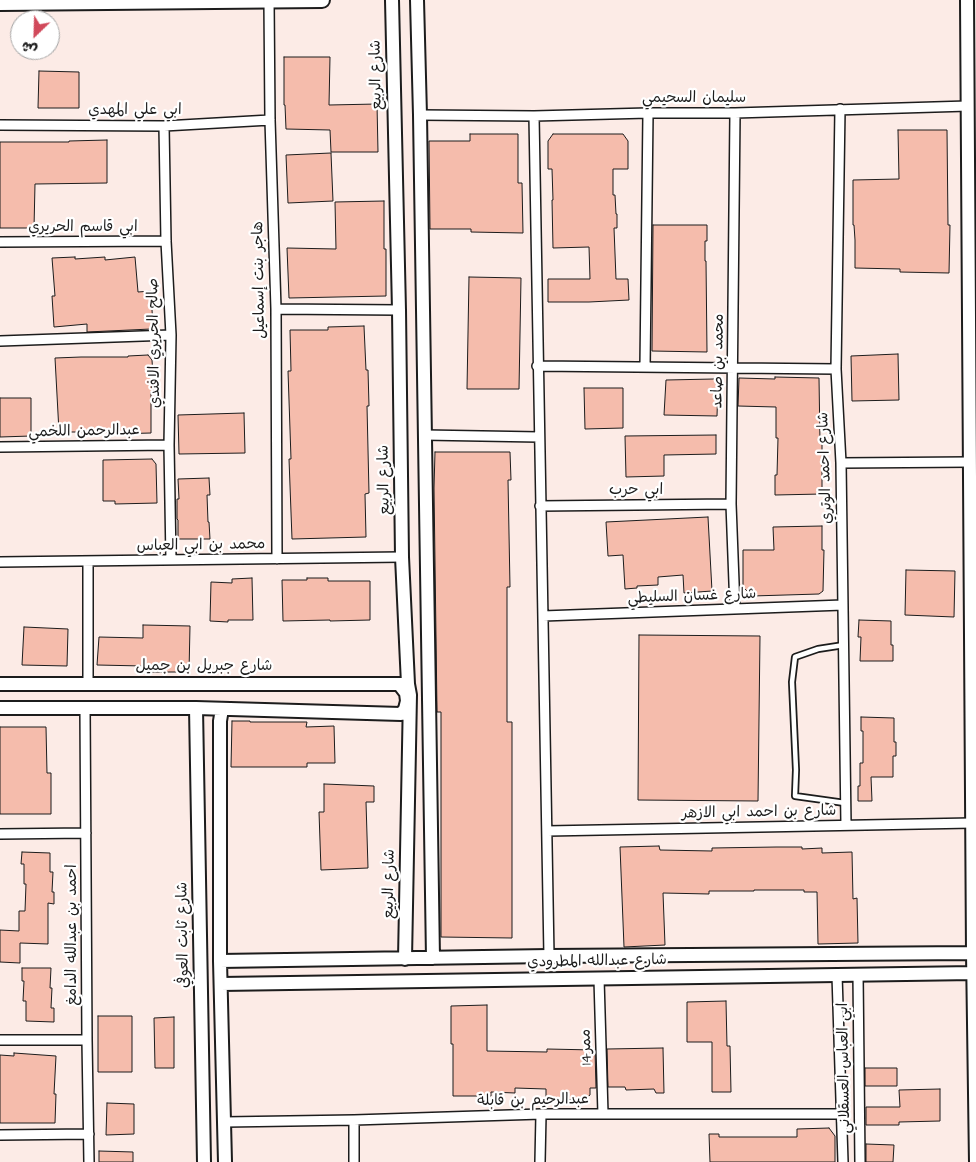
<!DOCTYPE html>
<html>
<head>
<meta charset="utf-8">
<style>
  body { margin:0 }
  #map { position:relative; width:976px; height:1162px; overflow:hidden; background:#fcebe6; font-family:"Architects Daughter","Playpen Sans Arabic",sans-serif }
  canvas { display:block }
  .north { position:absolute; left:10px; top:10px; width:50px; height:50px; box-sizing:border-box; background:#fff; border:1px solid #a4a4a4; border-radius:50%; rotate:204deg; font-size:14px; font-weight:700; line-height:20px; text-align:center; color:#1c1c1c }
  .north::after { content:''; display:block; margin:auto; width:18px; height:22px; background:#d1495b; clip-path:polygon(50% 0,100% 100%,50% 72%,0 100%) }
</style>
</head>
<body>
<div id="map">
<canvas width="976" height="1162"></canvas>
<div class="north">ش</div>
</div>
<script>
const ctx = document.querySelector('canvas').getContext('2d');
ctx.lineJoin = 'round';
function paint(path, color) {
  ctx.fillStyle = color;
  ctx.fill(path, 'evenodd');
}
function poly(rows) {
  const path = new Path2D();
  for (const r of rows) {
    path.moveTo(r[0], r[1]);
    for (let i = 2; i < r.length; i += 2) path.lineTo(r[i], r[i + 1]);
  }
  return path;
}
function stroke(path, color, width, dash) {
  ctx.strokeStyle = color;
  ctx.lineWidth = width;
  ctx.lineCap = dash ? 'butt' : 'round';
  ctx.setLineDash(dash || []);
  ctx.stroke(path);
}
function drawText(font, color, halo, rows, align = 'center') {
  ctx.font = font + ' "Architects Daughter","Playpen Sans Arabic",sans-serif';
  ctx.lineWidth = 4.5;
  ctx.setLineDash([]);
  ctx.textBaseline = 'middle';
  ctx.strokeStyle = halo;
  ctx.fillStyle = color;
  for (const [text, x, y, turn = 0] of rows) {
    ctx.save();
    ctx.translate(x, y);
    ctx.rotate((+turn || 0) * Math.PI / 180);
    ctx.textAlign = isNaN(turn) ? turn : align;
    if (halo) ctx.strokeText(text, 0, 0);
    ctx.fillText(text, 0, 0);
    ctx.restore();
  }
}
const building = poly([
  [284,57,330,57,329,105,377,104,378,152,331,152,330,130,286,129,285,105,284,105,284,57],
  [39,71,79,72,79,108,38,108,39,71],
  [898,130,947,130,948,225,950,225,949,273,900,272,900,269,855,268,855,240,854,225,853,225,853,180,899,179,898,130],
  [470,134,518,134,518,183,522,183,523,233,471,232,471,229,430,229,429,141,470,141,470,134],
  [553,134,623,134,628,141,628,169,613,169,613,195,615,195,616,214,617,214,617,228,614,228,616,279,628,279,629,300,589,302,548,302,548,279,590,279,589,247,553,248,552,200,553,200,552,169,548,169,548,141,553,134],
  [107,140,107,183,35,184,34,228,0,228,0,142,69,142,69,141,107,140],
  [331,153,333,201,288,203,286,155,331,153],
  [384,201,384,249,386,249,386,296,289,298,287,248,336,249,335,202,384,201],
  [653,225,707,225,707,241,705,241,705,261,706,261,707,352,652,351,653,225],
  [75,257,75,259,105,257,105,260,135,257,138,292,151,291,153,328,151,329,87,332,87,324,54,327,52,296,55,296,52,258,75,257],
  [469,277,521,278,519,389,467,389,469,277],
  [364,326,366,370,368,370,369,406,367,406,369,493,365,494,366,537,292,539,289,459,291,459,288,371,291,371,290,330,328,330,328,327,364,326],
  [898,354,899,400,852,401,851,356,898,354],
  [148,355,152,360,154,391,151,392,151,433,113,434,113,432,59,432,55,358,81,357,128,357,128,356,148,355],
  [775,377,819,378,820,443,822,443,822,494,775,495,775,475,777,475,778,438,776,438,776,407,738,406,739,378,775,379,775,377],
  [714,379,718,384,717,416,664,415,666,380,714,379],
  [584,388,623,388,623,428,585,429,584,388],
  [0,398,31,398,31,436,0,437,0,398],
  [244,413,245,453,179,454,178,415,244,413],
  [716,435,716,454,664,455,664,476,626,477,625,436,716,435],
  [435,452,510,452,511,480,508,480,510,587,507,587,507,722,512,722,512,938,441,937,441,712,437,712,434,488,435,452],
  [152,459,156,464,157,503,115,504,115,501,103,501,103,460,152,459],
  [209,478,210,495,207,495,208,522,209,522,210,539,178,539,178,520,177,519,177,499,179,499,178,479,209,478],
  [708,517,712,591,684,593,683,575,658,577,658,585,637,586,637,588,625,589,623,555,608,556,606,522,708,517],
  [822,526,822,550,824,550,823,591,819,594,752,596,743,587,743,550,774,550,773,527,822,526],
  [906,570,955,571,954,617,905,615,906,570],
  [252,578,253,620,228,620,228,622,210,621,211,582,232,583,232,579,252,578],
  [307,578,328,578,328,581,370,581,370,620,330,621,330,620,283,621,282,580,307,580,307,578],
  [859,620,891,621,891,645,893,645,893,661,860,661,861,637,858,637,859,620],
  [143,625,190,626,189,672,143,672,143,666,97,665,99,637,143,638,143,625],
  [24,627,68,629,67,666,22,665,24,627],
  [639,635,760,636,758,801,638,800,639,635],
  [861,717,894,718,894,742,896,742,896,756,893,756,893,777,871,777,872,801,858,801,858,786,860,786,860,763,863,763,863,731,861,731,861,717],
  [232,721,250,721,250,722,307,722,306,727,334,726,335,763,307,763,307,767,231,767,232,721],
  [0,727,46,727,47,773,51,773,51,814,0,814,0,727],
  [324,784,374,786,374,802,366,802,368,868,321,870,319,812,324,812,324,784],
  [659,846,660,850,712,851,712,848,776,847,802,847,802,849,822,848,822,853,852,852,853,899,857,898,858,943,818,944,817,892,804,892,804,890,754,890,754,891,709,891,709,894,663,893,665,945,624,947,620,847,659,846],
  [22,852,50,853,50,872,53,872,52,892,54,892,54,904,48,903,48,944,20,943,20,963,0,962,0,930,19,931,19,911,25,911,26,884,24,884,24,864,21,864,22,852],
  [22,968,51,968,50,988,52,988,51,1008,54,1008,54,1022,26,1021,26,1001,23,1001,24,981,22,981,22,968],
  [726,1001,727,1046,730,1046,731,1092,712,1092,712,1042,687,1042,687,1002,726,1001],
  [487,1005,487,1051,547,1052,547,1049,595,1050,596,1088,590,1088,590,1095,584,1100,546,1099,546,1089,515,1088,515,1093,491,1092,491,1096,453,1096,453,1044,451,1044,451,1006,487,1005],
  [98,1016,132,1016,132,1072,98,1072,98,1016],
  [174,1017,174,1068,155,1068,154,1018,174,1017],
  [663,1048,664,1093,656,1093,654,1089,626,1090,625,1087,608,1087,607,1049,663,1048],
  [14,1053,56,1056,54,1094,56,1094,55,1123,0,1123,0,1055,14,1056,14,1053],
  [865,1068,897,1068,897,1086,865,1086,865,1068],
  [940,1089,940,1121,899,1122,899,1125,866,1125,866,1107,900,1107,899,1090,940,1089],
  [107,1103,134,1104,134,1134,106,1135,107,1103],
  [829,1128,835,1136,835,1162,710,1162,709,1134,719,1134,719,1137,797,1137,797,1129,829,1128],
  [866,1144,894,1145,893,1162,866,1162,866,1144],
  [99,1151,133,1152,133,1162,99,1162,99,1151]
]);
paint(building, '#f5bcac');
stroke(building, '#1c1c1c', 1);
const lane = poly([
  [844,645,818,649,795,657,792,682,796,770,795,796,845,803]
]);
const street = poly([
  [269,1,270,120,276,309,277,559],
  [840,109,836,369,841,463,846,825],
  [735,113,731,504,735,609],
  [420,115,534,116,648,113,735,113,968,106],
  [534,116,549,956],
  [0,125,164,126,270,120],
  [164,126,166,241,171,335,169,445,171,560],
  [0,242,166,241],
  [276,309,399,310],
  [0,341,171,335],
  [537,366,836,369],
  [645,367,648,113],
  [424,435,539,437],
  [0,447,169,445],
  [841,463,970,462],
  [540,506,731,504],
  [0,562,402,557],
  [543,616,843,605],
  [88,683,88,561],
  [85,708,87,1040,89,1162],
  [547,831,972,823],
  [0,834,86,833],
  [858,974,860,1162],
  [837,975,843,1162],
  [599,979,603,1114],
  [0,1040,87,1040],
  [354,1120,354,1162],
  [225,1122,354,1120,541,1114,841,1114],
  [0,1135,89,1134],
  [540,1162,541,1114]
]);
const secondary = poly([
  [392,0,399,310,402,557,408,684,410,695,405,959],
  [417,0,420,115,433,958],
  [967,0,973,953,976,1162],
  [0,684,405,684],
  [0,708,196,708,401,714,405,709,407,701,406,693,399,684],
  [196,708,204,1162],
  [222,709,220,721,220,961,225,1162],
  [220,961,549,956,973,953],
  [221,984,974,973]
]);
const primary = poly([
  [0,3,322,0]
]);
stroke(lane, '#1c1c1c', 8);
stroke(street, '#1c1c1c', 12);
stroke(secondary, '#1c1c1c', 16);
stroke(primary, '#1c1c1c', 18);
stroke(lane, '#fff', 4.5);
stroke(street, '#fff', 9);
stroke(secondary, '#fff', 12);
stroke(primary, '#fff', 14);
drawText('15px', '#1c1c1c', '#fff', [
  ["شارع الربيع",377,75,-91],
  ["سليمان السحيمي",694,99],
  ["ابي علي المهدي",135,111],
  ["ابي قاسم الحريري",83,228],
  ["هاجر بنت إسماعيل",260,280,-91],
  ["صالح الحريري الافندي",155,343,-91],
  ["محمد بن صاعد",719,361,-89],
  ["عبدالرحمن اللخمي",84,432,-1],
  ["شارع احمد الوتري",826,468,-92],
  ["شارع الربيع",385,480,-91],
  ["ابي حرب",636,491],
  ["محمد بن ابي العباس",201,546,-1],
  ["شارع غسان السليطي",692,597,-2],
  ["شارع جبريل بن جميل",204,667],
  ["شارع بن احمد ابي الازهر",759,813,-1],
  ["شارع الربيع",390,884,-89],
  ["احمد بن عبدالله الدامغ",73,935,-90],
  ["شارع ثابت العوفي",184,935,-91],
  ["شارع عبدالله المطرودي",597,962,-1],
  ["ممر14",587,1047,-92],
  ["ابي العباس العسقلاني",845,1068,-91],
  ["عبدالرحيم بن قابلة",533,1101,-1]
]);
</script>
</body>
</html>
